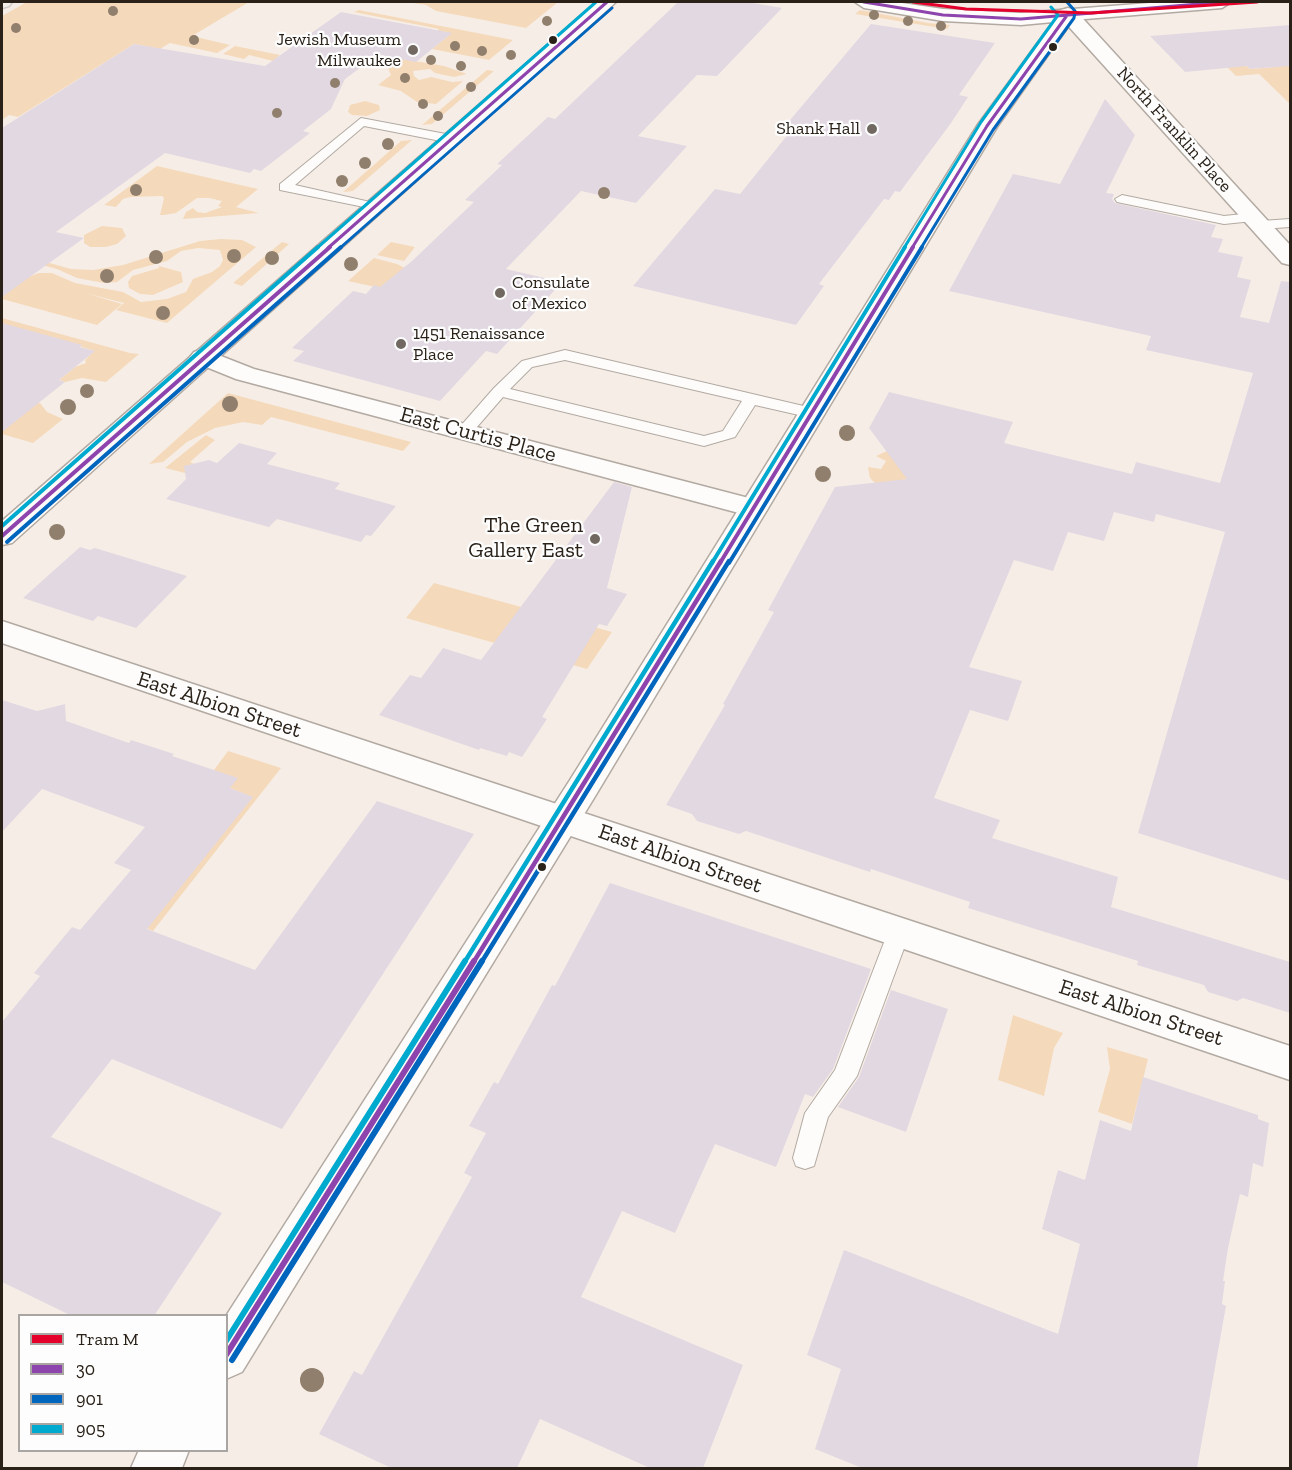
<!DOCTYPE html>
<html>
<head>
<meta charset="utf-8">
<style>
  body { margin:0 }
  #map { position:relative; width:1292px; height:1470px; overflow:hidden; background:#f6eee6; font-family:"Zilla Slab",serif }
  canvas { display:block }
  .frame { position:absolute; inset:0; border:3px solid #2a2219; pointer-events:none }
  .legend { position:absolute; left:18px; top:1314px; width:210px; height:138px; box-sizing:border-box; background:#fdfdfd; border:2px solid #a9a5a2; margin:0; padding:8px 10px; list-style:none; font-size:18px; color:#2a2219 }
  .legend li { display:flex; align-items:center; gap:12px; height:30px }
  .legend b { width:30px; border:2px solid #a9a5a2 }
</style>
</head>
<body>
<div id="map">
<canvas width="1292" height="1470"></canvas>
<div class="frame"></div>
<ul class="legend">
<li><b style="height:8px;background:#e4002b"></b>Tram M</li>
<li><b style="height:8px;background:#8e44ad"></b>30</li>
<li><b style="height:8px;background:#0065bd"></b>901</li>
<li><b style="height:8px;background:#00a9ce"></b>905</li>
</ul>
</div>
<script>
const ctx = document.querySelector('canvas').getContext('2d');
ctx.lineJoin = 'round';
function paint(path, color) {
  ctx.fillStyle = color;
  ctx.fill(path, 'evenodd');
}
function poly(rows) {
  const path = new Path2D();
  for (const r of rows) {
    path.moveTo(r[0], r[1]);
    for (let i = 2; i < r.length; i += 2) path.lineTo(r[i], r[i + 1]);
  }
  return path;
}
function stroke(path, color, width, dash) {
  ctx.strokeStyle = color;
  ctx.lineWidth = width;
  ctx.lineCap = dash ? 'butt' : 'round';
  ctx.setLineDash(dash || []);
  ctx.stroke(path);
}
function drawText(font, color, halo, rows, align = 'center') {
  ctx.font = font + ' "Zilla Slab",serif';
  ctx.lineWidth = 4.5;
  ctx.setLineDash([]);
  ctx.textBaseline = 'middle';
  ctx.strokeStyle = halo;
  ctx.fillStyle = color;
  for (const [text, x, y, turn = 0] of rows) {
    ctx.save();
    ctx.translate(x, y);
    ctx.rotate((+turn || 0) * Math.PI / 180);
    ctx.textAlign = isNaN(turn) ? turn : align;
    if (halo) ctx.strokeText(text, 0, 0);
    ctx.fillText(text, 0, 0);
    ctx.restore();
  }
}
paint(poly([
  [27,2,249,2,192,36,230,45,217,53,170,43,160,49,134,44,18,117,9,115,2,120,2,16],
  [406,2,558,2,526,28,436,11,426,5],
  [359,10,513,40,489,60,432,49,448,36,446,32,437,31,439,29,354,12],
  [860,10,928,23,950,25,947,29,855,14],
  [235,46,280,55,273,61,249,55,244,59,223,54],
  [397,58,444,66,467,74,454,77,435,73,430,69,413,71,414,76,419,80,431,77,452,82,463,81,436,104,417,102,401,91,378,85,391,75,387,66],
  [1290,59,1289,103,1259,74,1236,76,1224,64,1243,63,1250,69,1275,67,1269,60],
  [487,70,494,71,432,124,422,125],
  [365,101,379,105,380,110,367,116,352,115,348,112,350,105],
  [412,140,353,191,343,192,401,141],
  [157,166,258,189,236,207,259,213,183,219,186,212,193,208,197,212,205,213,222,207,218,206,222,201,209,198,197,198,176,213,164,215,160,215,164,198,162,196,130,197,123,199,116,207,104,205],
  [102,226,122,228,126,236,117,244,106,247,90,247,84,243,84,235],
  [221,239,242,240,256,247,167,323,116,310,124,303,85,293,122,304,97,325,2,299,2,273,5,270,28,277,39,273,52,273,75,283,123,292,141,302,167,299,186,292,193,279,212,272,220,266,223,260,220,250,198,248,181,251,167,261,133,270,117,282,104,283,77,278,57,269,38,264,25,256,71,269,93,270,123,265,200,241],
  [282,242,289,244,242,286,233,283],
  [391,242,415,247,404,261,377,255],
  [374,258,397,264,407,269,389,290,348,281],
  [159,266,181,272,183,282,153,295,140,294,129,288,128,282,132,276,159,268],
  [2,318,130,353,139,354,106,382,82,378,65,382,59,380,75,367,86,363,85,360,94,351,53,337,8,355,2,353],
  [228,393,411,442,403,451,271,417,262,425,243,422,215,428,187,442,163,462,149,464],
  [34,401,40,403,47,412,63,419,33,443,2,434,2,428],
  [206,435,215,440,190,462,194,464,185,473,165,468],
  [889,450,970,467,877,485,870,478,868,467,881,469,886,461,876,456],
  [434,583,612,632,587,669,406,618],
  [228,751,281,768,153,931,148,929,148,924,252,797,230,788,214,770],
  [1013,1015,1063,1033,1054,1048,1044,1096,998,1080],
  [1107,1047,1148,1059,1132,1124,1098,1112,1110,1069]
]), '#f5d9bb');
paint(poly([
  [678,2,747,2,782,8,717,76,697,75,638,136,687,146,636,203,581,191,506,269,562,282,497,354,486,351,440,401,293,361,304,351,292,348,353,291,366,294,374,285,380,287,412,261,474,202,465,200,502,165,497,164,548,117,555,119],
  [341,12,452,33,416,62,381,55,371,62,368,62,345,79,331,109,303,131,310,133,261,171,254,169,250,173,165,153,56,232,84,238,2,297,2,128,134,44,265,66],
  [871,24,995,43,959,95,968,97,951,123,900,192,895,191,889,200,884,199,819,284,824,286,796,325,633,286,715,189,740,194,793,128,785,126],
  [1290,25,1290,66,1250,69,1247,66,1185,72,1150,36],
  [1105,99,1135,135,1106,193,1114,194,1112,199,1115,203,1216,225,1211,237,1223,239,1218,252,1243,257,1237,277,1251,280,1240,317,1269,323,1281,281,1290,282,1290,881,1138,833,1225,532,1156,514,1154,522,1114,512,1104,541,1068,532,1053,571,1014,560,969,667,1022,681,1008,721,970,710,934,798,1000,820,992,838,1118,877,1111,907,1290,962,1290,1013,1243,998,1237,1001,1208,992,1204,985,1137,965,1138,961,968,908,970,902,871,869,870,872,746,831,739,834,697,821,692,814,666,805,725,705,723,704,774,612,768,610,835,487,907,479,869,428,889,392,1013,422,1004,443,1132,474,1136,462,1220,483,1253,373,1146,350,1151,336,949,291,1013,174,1060,184],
  [2,323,82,345,80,347,95,351,59,380,65,382,2,432],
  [239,443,277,453,267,464,340,483,335,489,396,506,371,536,366,535,361,542,277,519,269,527,166,499,186,479,184,466,209,460,217,463],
  [614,482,632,487,607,588,627,594,607,626,599,624,542,717,547,719,522,757,509,752,507,756,480,748,479,750,379,715,410,675,421,678,443,648,481,660],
  [80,547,90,550,95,548,187,576,136,628,98,616,93,621,23,598],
  [2,700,37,711,65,704,66,721,129,743,131,740,174,754,172,756,238,778,230,788,253,797,147,929,255,970,377,801,474,834,282,1129,112,1059,51,1137,222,1213,154,1316,72,1316,2,1282,2,1022,40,976,34,973,72,927,80,930,131,870,114,863,145,827,42,789,2,832],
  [610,883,871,969,833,1069,813,1097,805,1094,776,1167,715,1144,675,1233,622,1211,581,1297,743,1365,703,1468,650,1468,540,1419,517,1468,391,1468,319,1434,354,1371,362,1375,472,1177,464,1173,486,1133,469,1126,494,1082,498,1084,552,985,555,986],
  [891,990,948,1009,906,1132,838,1107,859,1077],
  [1143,1077,1258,1115,1258,1119,1269,1123,1263,1167,1253,1163,1248,1197,1240,1194,1228,1248,1223,1281,1225,1281,1222,1304,1226,1306,1197,1468,862,1468,815,1449,841,1369,807,1355,844,1250,1058,1334,1080,1244,1042,1229,1058,1170,1085,1180,1100,1120,1131,1131]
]), '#e2d8e2');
const lane = poly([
  [361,118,451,135,457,139,451,143,364,126,295,185,379,204,379,210,280,190,280,184,361,118],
  [1122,195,1224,216,1253,213,1260,217,1253,221,1224,224,1117,202,1115,199,1122,195],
  [1290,219,1290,227,1261,229,1254,225,1261,221,1290,219],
  [565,350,812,408,820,413,812,418,755,405,735,437,704,446,503,397,470,435,458,435,456,432,458,429,494,388,522,361,565,350],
  [565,360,742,401,723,431,704,436,510,389,532,367,565,360],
  [899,923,907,926,910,932,857,1076,828,1117,814,1166,805,1169,796,1166,793,1158,805,1113,835,1070,888,932,891,926,899,923]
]);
const street = poly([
  [1068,8,1075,10,1290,245,1290,265,1282,263,1061,18,1059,14,1061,10,1068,8],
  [203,349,254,369,764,502,768,508,764,514,754,517,236,379,194,362,190,357,194,352,203,349],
  [2,621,1290,1046,1290,1080,2,643,2,621]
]);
const secondary = poly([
  [597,2,616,2,12,543,2,545,2,521,597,2],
  [855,2,895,2,943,9,1021,13,1163,2,1231,2,1222,8,1073,20,997,127,594,798,242,1372,226,1379,226,1316,570,780,977,126,1053,22,1021,25,943,21,864,8,855,2],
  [139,1450,189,1450,182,1468,131,1468,139,1450]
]);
const primary = poly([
  [2,2,12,2,9,6,2,8,2,2]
]);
stroke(lane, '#b2aaa2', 2);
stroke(street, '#b2aaa2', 3);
stroke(secondary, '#b2aaa2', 3);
stroke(primary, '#d1ccc8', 3);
paint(lane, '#fefcfb');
paint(street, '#fefcfb');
paint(secondary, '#fefcfb');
paint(primary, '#f4efe9');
stroke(poly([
  [864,2,943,15,1021,19,1222,2],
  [328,248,607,2],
  [912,248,987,126,1068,14]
]), '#8e44ad', 3);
stroke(poly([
  [2,536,330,247],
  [720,563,913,247]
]), '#8e44ad', 4);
stroke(poly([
  [473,963,721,561]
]), '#8e44ad', 4.5);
stroke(poly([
  [226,1355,474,961]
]), '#8e44ad', 6);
stroke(poly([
  [340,248,612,8],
  [921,248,993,130,1074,18,1075,11,1067,2]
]), '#0065bd', 3);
stroke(poly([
  [7,542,341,247],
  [729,563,922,247]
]), '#0065bd', 4);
stroke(poly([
  [481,963,729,561]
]), '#0065bd', 4.5);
stroke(poly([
  [232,1360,482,961]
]), '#0065bd', 6);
stroke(poly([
  [317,248,596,2],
  [904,248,981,122,1058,15,1051,7]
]), '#00a9ce', 3);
stroke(poly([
  [2,526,318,247],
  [712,563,905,247]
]), '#00a9ce', 4);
stroke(poly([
  [464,963,713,561]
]), '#00a9ce', 4.5);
stroke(poly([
  [226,1341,465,961]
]), '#00a9ce', 6);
stroke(poly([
  [913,2,966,9,1091,13,1257,2]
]), '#e4002b', 3);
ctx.fillStyle = '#907f6c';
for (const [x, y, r] of [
  [113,11,5],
  [874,15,5],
  [547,21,5],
  [908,21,5],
  [941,26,5],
  [16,28,5],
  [194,40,5],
  [455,46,5],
  [482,51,5],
  [511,55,5],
  [431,60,5],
  [461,66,5],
  [405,78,5],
  [335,83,5],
  [471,87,5],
  [423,104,5],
  [277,113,5],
  [438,116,5],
  [388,144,6],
  [365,163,6],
  [342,181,6],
  [136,190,6],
  [604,193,6],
  [234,256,7],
  [156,257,7],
  [272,258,7],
  [351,264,7],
  [107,276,7],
  [163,313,7],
  [87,391,7],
  [230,404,8],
  [68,407,8],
  [847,433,8],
  [823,474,8],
  [57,532,8],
  [312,1380,12]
]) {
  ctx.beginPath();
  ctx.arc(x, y, r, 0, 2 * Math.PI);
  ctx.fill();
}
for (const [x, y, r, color] of [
  [553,40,5,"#2a2219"],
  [1053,47,5,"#2a2219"],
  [413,50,6,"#716961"],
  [872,129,6,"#716961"],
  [500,293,6,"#716961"],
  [401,344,6,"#716961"],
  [595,539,6,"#716961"],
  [542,867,5,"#2a2219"]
]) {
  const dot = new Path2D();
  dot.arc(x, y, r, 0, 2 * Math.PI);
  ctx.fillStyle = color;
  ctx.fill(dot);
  stroke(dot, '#fdfdfd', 2);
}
drawText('18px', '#2a2219', '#fdfdfd', [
  ["Jewish Museum",401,40],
  ["Milwaukee",401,61],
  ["Shank Hall",860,129],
  ["Consulate",512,283,"left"],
  ["of Mexico",512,304,"left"],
  ["1451 Renaissance",413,334,"left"],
  ["Place",413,355,"left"]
], 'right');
drawText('18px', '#2a2219', '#fdfdfd', [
  ["North Franklin Place",1174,130,48]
]);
drawText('22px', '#2a2219', '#fdfdfd', [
  ["East Curtis Place",478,435,15],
  ["East Albion Street",219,705,18],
  ["East Albion Street",680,859,19],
  ["East Albion Street",1141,1013,18]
]);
drawText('22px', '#2a2219', '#fdfdfd', [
  ["The Green",583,526],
  ["Gallery East",583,551]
], 'right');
</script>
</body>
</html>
